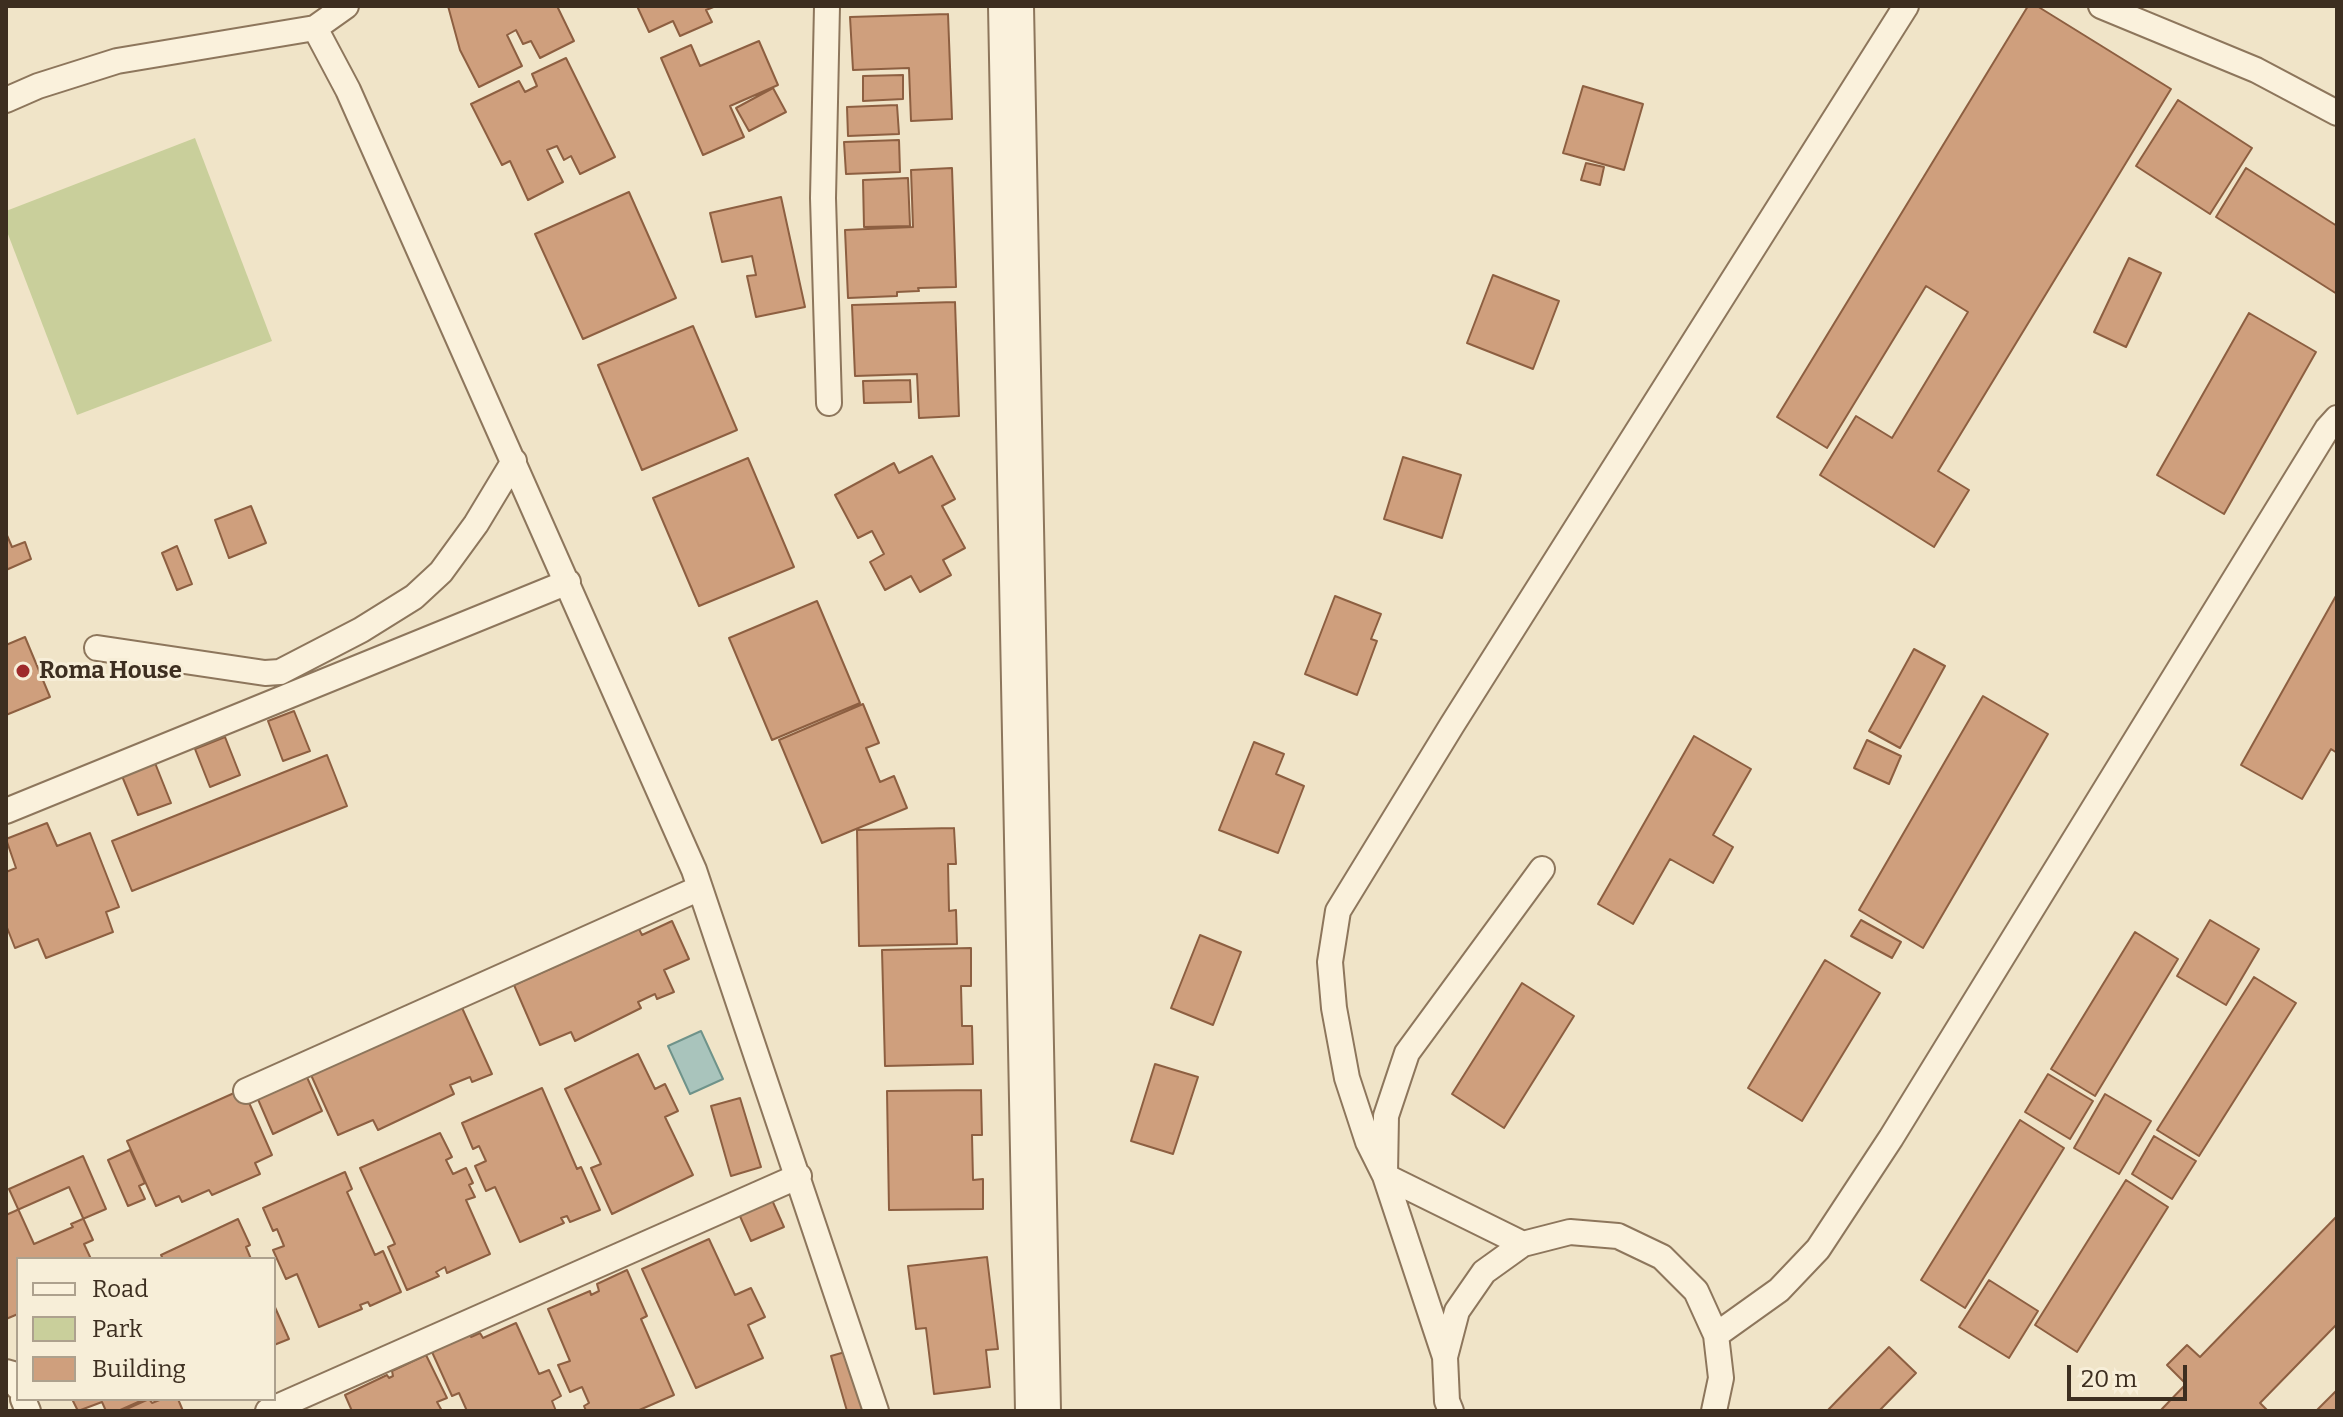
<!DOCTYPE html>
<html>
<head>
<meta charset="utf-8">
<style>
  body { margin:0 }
  #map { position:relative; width:2343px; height:1417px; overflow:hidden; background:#f0e4c8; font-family:Bitter,serif }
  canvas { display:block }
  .frame { position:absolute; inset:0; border:8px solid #3d2e20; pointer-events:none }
  .legend { position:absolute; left:16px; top:1257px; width:260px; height:144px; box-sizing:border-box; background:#f7eed8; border:2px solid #ada18e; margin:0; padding:10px 14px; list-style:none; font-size:24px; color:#3d2e20 }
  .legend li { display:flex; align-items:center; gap:16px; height:40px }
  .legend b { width:40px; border:2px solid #ada18e }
  .scale { position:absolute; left:2067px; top:1365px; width:120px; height:36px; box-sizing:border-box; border:4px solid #3d2e20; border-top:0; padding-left:10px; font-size:24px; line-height:28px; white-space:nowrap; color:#3d2e20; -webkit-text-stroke:6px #f7eed8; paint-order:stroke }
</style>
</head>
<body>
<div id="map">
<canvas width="2343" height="1417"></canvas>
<div class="frame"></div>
<ul class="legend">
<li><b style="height:10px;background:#faf1dc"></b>Road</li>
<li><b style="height:22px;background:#c9cf9b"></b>Park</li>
<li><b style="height:22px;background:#cf9f7d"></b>Building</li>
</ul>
<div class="scale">20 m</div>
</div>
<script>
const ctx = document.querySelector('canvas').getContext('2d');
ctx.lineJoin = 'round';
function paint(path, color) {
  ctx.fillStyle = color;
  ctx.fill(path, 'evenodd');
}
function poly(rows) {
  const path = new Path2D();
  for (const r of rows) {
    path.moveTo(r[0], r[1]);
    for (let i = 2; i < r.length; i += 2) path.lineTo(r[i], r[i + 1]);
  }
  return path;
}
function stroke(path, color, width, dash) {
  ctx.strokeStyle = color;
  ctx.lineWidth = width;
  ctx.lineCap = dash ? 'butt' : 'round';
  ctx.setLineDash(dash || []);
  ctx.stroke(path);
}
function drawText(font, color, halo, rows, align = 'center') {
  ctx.font = font + ' Bitter,serif';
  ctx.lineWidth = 6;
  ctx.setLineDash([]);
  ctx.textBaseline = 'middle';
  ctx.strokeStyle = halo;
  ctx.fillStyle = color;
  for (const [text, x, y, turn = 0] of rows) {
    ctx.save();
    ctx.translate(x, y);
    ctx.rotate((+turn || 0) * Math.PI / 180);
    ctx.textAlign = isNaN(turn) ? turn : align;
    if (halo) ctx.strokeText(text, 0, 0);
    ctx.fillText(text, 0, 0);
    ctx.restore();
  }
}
paint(poly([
  [195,138,272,341,77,415,6,229,6,211]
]), '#c9cf9b');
const water = poly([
  [701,1031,723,1079,690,1094,668,1046,701,1031]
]);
paint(water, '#a9c4bc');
stroke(water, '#6f938a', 2);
const building = poly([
  [448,6,557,6,574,41,540,58,531,41,523,44,516,30,507,35,522,66,479,87,460,50,448,6],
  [637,6,716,6,706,10,712,22,680,36,673,21,649,32,637,6],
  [2028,6,2037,6,2171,89,1938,471,1969,490,1934,547,1820,475,1856,416,1892,438,1968,312,1926,286,1827,448,1777,417,2028,6],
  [948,14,952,119,911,121,909,68,853,70,850,17,948,14],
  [759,41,778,85,730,106,744,137,703,155,661,58,691,45,700,66,759,41],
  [566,58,615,157,580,174,571,156,564,160,557,146,547,150,563,182,528,200,510,161,502,165,471,104,519,81,525,92,537,86,532,74,566,58],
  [903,75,903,99,863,101,863,76,903,75],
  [1583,86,1643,104,1624,170,1563,153,1583,86],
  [773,88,786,112,749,131,736,108,773,88],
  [2178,100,2252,148,2210,214,2136,166,2178,100],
  [897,105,899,134,848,136,847,107,897,105],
  [899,140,900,172,846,174,844,142,899,140],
  [1586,163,1604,167,1600,185,1581,180,1586,163],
  [952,168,956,287,918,288,919,291,897,292,897,296,848,298,845,230,913,227,911,170,952,168],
  [2246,168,2337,226,2337,294,2216,217,2246,168],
  [908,178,910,226,864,227,863,180,908,178],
  [629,192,676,298,583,339,535,234,629,192],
  [781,197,805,307,756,317,747,276,756,275,752,256,722,262,710,213,781,197],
  [2129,258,2161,273,2126,347,2094,332,2129,258],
  [1493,275,1559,301,1533,369,1467,343,1493,275],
  [955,302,959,416,919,418,917,374,855,376,852,305,955,302],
  [2249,313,2316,352,2224,514,2157,475,2249,313],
  [693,326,737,430,642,470,598,365,693,326],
  [910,380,911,402,864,403,863,381,910,380],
  [932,456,955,499,942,506,965,548,943,560,951,575,920,592,911,576,885,590,870,562,884,554,872,531,858,538,835,495,894,463,899,473,932,456],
  [1403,457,1461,475,1442,538,1384,519,1403,457],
  [748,458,794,567,699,606,653,498,748,458],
  [251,506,266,543,229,558,215,520,251,506],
  [6,533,12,547,25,542,31,559,6,570,6,533],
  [177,546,192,584,177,590,162,553,177,546],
  [2337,594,2337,753,2331,749,2302,799,2241,765,2337,594],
  [1335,596,1381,614,1371,639,1377,641,1357,695,1305,674,1335,596],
  [817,601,860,703,772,740,729,638,817,601],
  [25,637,50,697,6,715,6,645,25,637],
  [1914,649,1945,666,1900,748,1869,731,1914,649],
  [1983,696,2048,734,1923,948,1859,910,1983,696],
  [863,704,879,743,866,748,880,782,894,776,907,808,822,843,779,740,863,704],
  [294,711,310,751,283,761,268,721,294,711],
  [1694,736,1751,769,1713,835,1733,847,1713,883,1670,859,1633,924,1598,904,1694,736],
  [225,737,240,775,210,787,195,749,225,737],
  [1867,740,1901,756,1889,784,1854,768,1867,740],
  [1254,742,1284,754,1276,774,1304,786,1278,853,1219,830,1254,742],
  [327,755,347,806,132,891,112,841,327,755],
  [155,763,171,803,138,815,122,776,155,763],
  [47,823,57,846,90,833,119,907,106,912,113,932,46,958,38,939,15,948,6,925,6,872,16,868,6,839,47,823],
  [954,828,956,864,948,864,949,911,956,910,957,944,859,946,857,830,954,828],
  [1861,920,1901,942,1892,958,1851,936,1861,920],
  [2210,920,2259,949,2226,1005,2177,976,2210,920],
  [672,921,689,959,664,970,674,992,657,999,655,994,638,1002,641,1008,575,1041,571,1032,540,1045,514,985,639,929,642,935,672,921],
  [2135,932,2178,959,2095,1096,2051,1069,2135,932],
  [1200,935,1241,952,1213,1025,1171,1008,1200,935],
  [971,948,971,986,961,986,962,1026,972,1026,973,1064,885,1066,882,950,971,948],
  [1825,960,1880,993,1802,1121,1748,1088,1825,960],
  [2254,977,2296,1003,2199,1156,2157,1130,2254,977],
  [1522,983,1574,1016,1504,1128,1452,1094,1522,983],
  [458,999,492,1074,472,1082,470,1077,450,1085,454,1094,378,1130,373,1120,338,1135,307,1066,458,999],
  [638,1054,655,1089,665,1084,678,1111,665,1117,693,1175,612,1214,591,1168,601,1164,565,1089,638,1054],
  [1155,1064,1198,1077,1173,1154,1131,1141,1155,1064],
  [2048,1074,2093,1101,2070,1139,2025,1112,2048,1074],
  [306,1075,322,1111,273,1134,257,1097,306,1075],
  [542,1088,577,1169,581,1167,600,1210,570,1222,567,1216,561,1218,564,1223,520,1242,495,1187,486,1191,475,1166,486,1161,479,1146,473,1149,462,1123,542,1088],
  [243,1089,272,1155,255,1163,260,1174,212,1195,209,1190,182,1202,179,1196,156,1206,127,1141,243,1089],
  [981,1090,982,1135,972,1135,973,1180,983,1179,983,1209,889,1210,887,1091,981,1090],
  [2105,1094,2151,1121,2119,1174,2074,1148,2105,1094],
  [740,1098,761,1167,731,1176,711,1106,740,1098],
  [2020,1120,2064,1148,1965,1308,1921,1280,2020,1120],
  [440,1133,452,1157,446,1160,453,1174,466,1168,473,1183,469,1185,475,1197,466,1200,490,1254,447,1273,445,1267,436,1272,439,1276,407,1290,388,1247,395,1244,360,1168,440,1133],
  [2154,1136,2196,1161,2172,1199,2132,1174,2154,1136],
  [130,1150,145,1183,139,1186,145,1199,128,1206,108,1160,130,1150],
  [83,1156,106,1209,71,1224,73,1227,34,1244,9,1189,83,1156],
  [345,1172,352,1189,347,1192,375,1255,383,1251,401,1292,370,1306,368,1302,360,1305,362,1309,319,1327,297,1274,286,1279,273,1250,284,1246,277,1229,273,1231,263,1208,345,1172],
  [2126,1180,2168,1207,2077,1352,2035,1325,2126,1180],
  [69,1187,93,1240,84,1244,91,1259,18,1259,18,1314,6,1319,6,1215,69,1187],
  [772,1200,784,1227,751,1241,739,1214,772,1200],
  [2337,1216,2337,1324,2260,1403,2268,1411,2160,1411,2186,1384,2167,1365,2187,1345,2200,1357,2337,1216],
  [238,1219,250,1245,246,1247,251,1259,163,1259,161,1255,238,1219],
  [709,1239,735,1295,751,1288,765,1317,748,1325,763,1358,696,1388,642,1269,709,1239],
  [987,1257,998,1349,986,1350,990,1387,934,1394,926,1328,916,1329,908,1266,987,1257],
  [627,1270,647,1316,641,1319,674,1395,637,1411,586,1411,584,1406,589,1403,582,1387,570,1392,558,1365,570,1361,548,1309,590,1291,591,1295,599,1291,597,1284,627,1270],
  [1989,1280,2038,1311,2009,1358,1959,1327,1989,1280],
  [274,1305,289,1339,274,1345,274,1305],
  [516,1323,539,1374,549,1370,561,1396,552,1401,556,1411,467,1411,459,1393,452,1396,432,1352,470,1334,471,1337,480,1333,483,1338,516,1323],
  [1889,1347,1916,1373,1879,1411,1827,1411,1889,1347],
  [845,1352,863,1411,847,1411,831,1356,845,1352],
  [426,1355,447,1398,437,1402,442,1411,352,1411,345,1395,387,1375,389,1378,393,1376,392,1371,426,1355],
  [2337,1390,2337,1411,2316,1411,2337,1390],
  [72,1399,145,1399,118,1411,106,1411,102,1402,78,1411,72,1399],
  [149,1399,152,1403,162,1399,178,1399,183,1411,122,1411,149,1399]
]);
paint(building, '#cf9f7d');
stroke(building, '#8d5f41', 2);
const lane = poly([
  [827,6,823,198,829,403],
  [2101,6,2256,70,2337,113],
  [315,28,348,90,694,870,876,1411],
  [6,100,38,86,117,61,315,28,346,6],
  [97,648,265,673,280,672,361,630,414,597,441,572,476,524,514,461],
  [6,811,568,582],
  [246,1091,700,888],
  [1385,1174,1386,1116,1407,1053,1542,869],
  [1385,1176,1523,1244],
  [1716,1335,1779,1290,1818,1249,1891,1138,2327,429,2337,418],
  [1445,1357,1385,1176,1368,1142,1347,1078,1334,1008,1330,962,1338,911,1452,725,1906,6],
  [6,1372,13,1374,18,1387],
  [23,1399,28,1411],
  [268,1411,799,1176],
  [1451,1411,1447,1401,1445,1357,1457,1311,1484,1272,1523,1244,1570,1232,1618,1236,1662,1257,1696,1291,1716,1335,1721,1378,1714,1411]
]);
const street = poly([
  [1011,6,1038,1411]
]);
stroke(lane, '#8d765c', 28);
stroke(street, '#8d765c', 48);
stroke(lane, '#faf1dc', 24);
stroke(street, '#faf1dc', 44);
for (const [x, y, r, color] of [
  [23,671,8,"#9e2a2b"]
]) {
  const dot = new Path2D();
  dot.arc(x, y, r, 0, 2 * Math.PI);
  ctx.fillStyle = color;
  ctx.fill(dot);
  stroke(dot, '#f7eed8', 3);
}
drawText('bold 24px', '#3d2e20', '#f7eed8', [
  ["Roma House",39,671]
], 'left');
</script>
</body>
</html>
